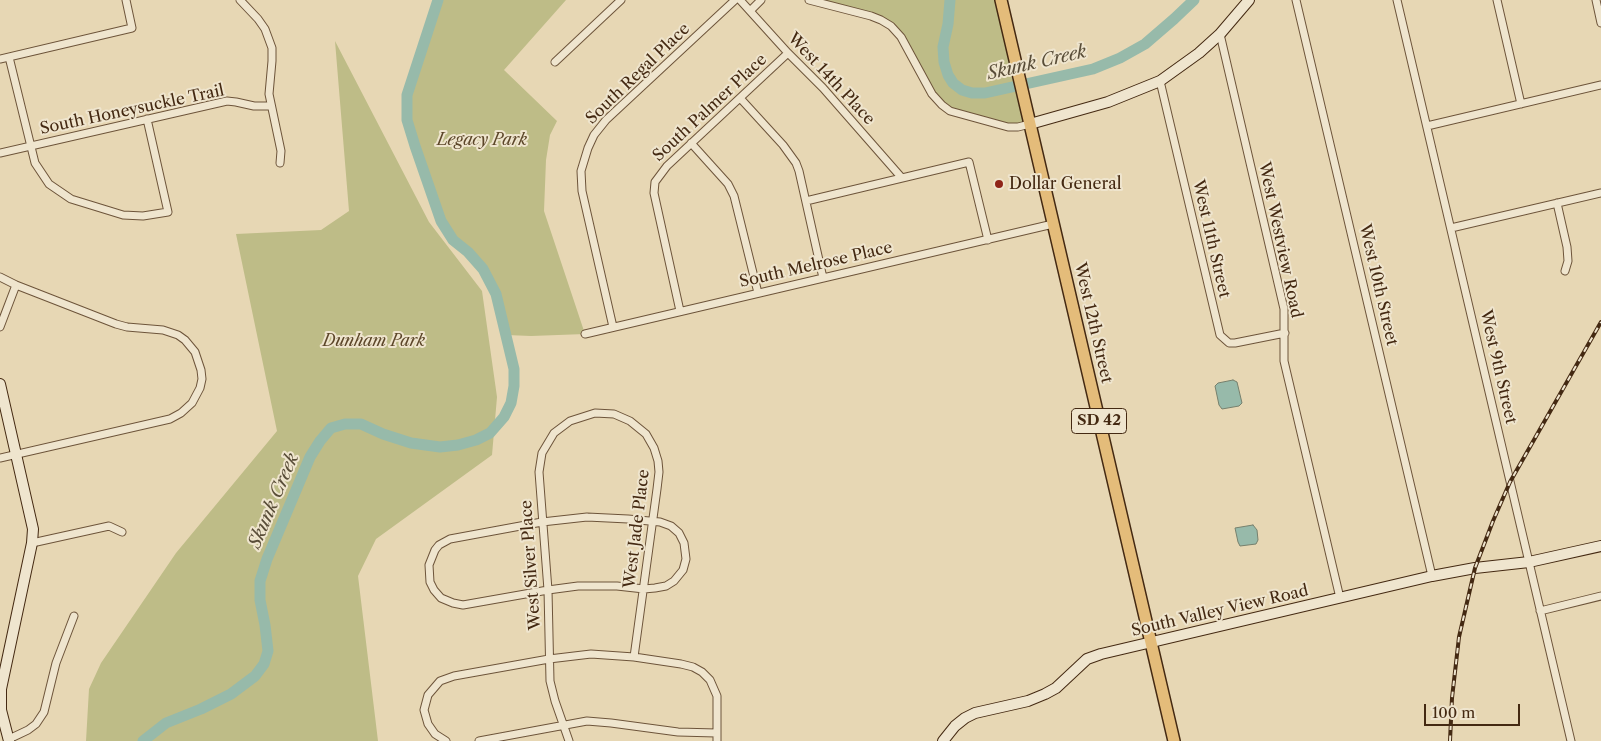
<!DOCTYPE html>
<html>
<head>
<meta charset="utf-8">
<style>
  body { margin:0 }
  #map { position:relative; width:1601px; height:741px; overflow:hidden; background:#e7d7b4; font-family:"Libre Caslon Text",serif }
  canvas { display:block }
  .scale { position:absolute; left:1424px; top:704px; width:96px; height:22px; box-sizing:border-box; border:2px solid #442912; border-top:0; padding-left:6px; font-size:15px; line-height:18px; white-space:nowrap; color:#442912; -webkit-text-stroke:4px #efe5ce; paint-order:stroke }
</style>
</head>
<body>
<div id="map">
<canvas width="1601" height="741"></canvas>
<div class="scale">100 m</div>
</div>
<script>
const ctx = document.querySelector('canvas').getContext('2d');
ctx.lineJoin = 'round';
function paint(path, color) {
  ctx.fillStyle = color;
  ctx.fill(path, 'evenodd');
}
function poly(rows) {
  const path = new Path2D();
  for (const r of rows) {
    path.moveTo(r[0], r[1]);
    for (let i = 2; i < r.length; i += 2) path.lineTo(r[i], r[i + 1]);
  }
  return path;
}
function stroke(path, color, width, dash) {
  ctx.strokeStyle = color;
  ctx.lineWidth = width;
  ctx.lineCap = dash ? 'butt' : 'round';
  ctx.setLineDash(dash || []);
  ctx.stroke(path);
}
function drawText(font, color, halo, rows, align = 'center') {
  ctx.font = font + ' "Libre Caslon Text",serif';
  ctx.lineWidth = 4;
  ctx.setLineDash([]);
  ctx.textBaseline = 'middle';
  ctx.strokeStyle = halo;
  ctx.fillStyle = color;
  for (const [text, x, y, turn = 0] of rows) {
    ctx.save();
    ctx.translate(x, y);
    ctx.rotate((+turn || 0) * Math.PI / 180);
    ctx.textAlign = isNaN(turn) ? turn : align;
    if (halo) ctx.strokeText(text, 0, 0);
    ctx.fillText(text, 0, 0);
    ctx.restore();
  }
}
paint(poly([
  [438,0,566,0,504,70,557,121,550,135,546,160,544,211,585,334,531,336,507,335,496,294,483,269,468,252,453,240,441,221,415,146,407,120,407,95],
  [809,0,1002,0,1030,124,1008,127,942,105,896,30,871,16],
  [335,41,429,222,482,291,497,397,492,455,376,539,358,576,378,741,86,741,89,689,101,663,176,553,277,431,236,234,321,230,349,211]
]), '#bebc87');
const water = poly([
  [1233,380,1237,382,1242,403,1239,406,1222,409,1219,405,1215,386,1218,383,1233,380],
  [1253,525,1257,530,1258,540,1256,544,1240,546,1238,542,1235,528,1253,525]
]);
paint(water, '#97baaa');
stroke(water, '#76806d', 1);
stroke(poly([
  [950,0,948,24,943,47,944,62,948,75,953,83,962,90,972,93,985,93,1093,69,1120,58,1145,44,1174,19,1194,0],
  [143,741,166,723,201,709,231,694,255,676,264,664,268,651,265,625,260,600,260,581,267,559,310,457,320,441,331,428,345,424,361,424,383,434,411,443,440,447,458,445,476,440,490,433,504,417,511,403,514,386,514,369,496,294,483,269,468,252,453,240,441,221,415,146,407,120,407,95,438,0]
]), '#97baaa', 11);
const street = poly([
  [240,0,258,19,265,29,272,48,272,61,269,94,281,151,280,163],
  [740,0,788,53,823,88,901,177],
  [809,0,871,16,881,20,891,26,901,37,932,94,942,105,950,111,1008,127,1018,127,1030,124],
  [1296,0,1432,576],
  [1397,0,1571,741],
  [1497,0,1521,104],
  [1596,0,1601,23],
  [750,11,761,0],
  [1220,34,1284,309,1284,361,1340,598],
  [9,57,35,163,49,184,71,199,123,215,143,216,168,212,147,119],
  [0,59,132,28,126,0],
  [555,62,621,0],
  [1160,81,1220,335,1229,343,1235,343,1285,333],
  [740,98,783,145,796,163,799,171,823,278],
  [1427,126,1601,85],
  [691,143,728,184,734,196,758,293],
  [0,153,227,101,236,102,254,106,270,106],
  [806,201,969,162,988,240],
  [1557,203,1567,247,1568,261,1565,271],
  [1451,228,1601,193],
  [0,277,16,285,116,324,127,327,163,330,178,335,185,340,195,352,201,370,202,379,200,388,192,403,181,413,170,419,0,458],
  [680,311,654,193,655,182,667,166,788,53],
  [0,327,16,285],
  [613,327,582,191,581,171,588,148,594,135,606,120,735,0],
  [585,334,1053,224],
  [587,517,628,519,660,522,671,526,679,533,684,543,686,559,683,570,674,581,666,586,655,588,644,589,617,586,578,586,548,590,463,605,453,603,441,598,434,590,430,582,429,565,435,550,439,545,450,539,542,522,587,517],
  [32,543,109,526,122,532],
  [1540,611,1601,596],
  [9,739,28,730,36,724,44,712,56,663,74,616],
  [446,741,435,734,428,724,424,710,428,695,440,681,454,676,549,659,591,654,634,657,681,664,693,667,702,672,710,680,717,696,717,741],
  [479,741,587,721,611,723,678,732,716,733],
  [569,741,555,701,550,681,548,590,539,472,542,453,554,433,570,421,595,413,614,414,630,421,646,434,654,448,658,461,659,472,657,489,634,657]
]);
const secondary = poly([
  [1030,124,1108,102,1160,81,1199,53,1220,34,1249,0],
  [0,384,33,529,32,543,1,689,1,710,9,741],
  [943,741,955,726,965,718,975,713,1028,701,1045,694,1056,688,1087,659,1101,654,1432,576,1475,568,1529,562,1601,546]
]);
const primary = poly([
  [1001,0,1174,741]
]);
stroke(street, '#6d543a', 9);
stroke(secondary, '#442912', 12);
stroke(primary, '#442912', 14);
stroke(street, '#efe5ce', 7);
stroke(secondary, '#efe5ce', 10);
stroke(primary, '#e4bc7a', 11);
const rail = poly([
  [1450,741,1452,698,1459,637,1475,568,1493,521,1510,482,1601,322]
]);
stroke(rail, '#442912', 4);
stroke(rail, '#efe5ce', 2, [5.5]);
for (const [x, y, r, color] of [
  [999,184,5,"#8f2418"]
]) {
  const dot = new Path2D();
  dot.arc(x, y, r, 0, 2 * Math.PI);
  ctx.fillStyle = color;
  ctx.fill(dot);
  stroke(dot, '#efe5ce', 2);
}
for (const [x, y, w] of [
  [1099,421,55]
]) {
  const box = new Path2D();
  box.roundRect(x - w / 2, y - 12.5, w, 25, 4);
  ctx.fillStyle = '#efe5ce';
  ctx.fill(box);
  stroke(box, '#442912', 1);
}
drawText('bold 15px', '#442912', null, [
  ["SD 42",1099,421]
]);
drawText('16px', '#442912', '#efe5ce', [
  ["South Regal Place",638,74,-44],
  ["West 14th Place",831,79,47],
  ["South Palmer Place",710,108,-43],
  ["South Honeysuckle Trail",132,110,-12],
  ["West 11th Street",1211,239,77],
  ["West Westview Road",1280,240,78],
  ["South Melrose Place",816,265,-13],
  ["West 10th Street",1378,285,77],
  ["West 12th Street",1093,323,77],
  ["West 9th Street",1498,367,77],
  ["West Jade Place",637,529,-83],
  ["West Silver Place",531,565,-94],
  ["South Valley View Road",1220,611,-13]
]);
drawText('italic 16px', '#5c4629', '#efe5ce', [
  ["Legacy Park",482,140],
  ["Dunham Park",374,341]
]);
drawText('16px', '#442912', '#efe5ce', [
  ["Dollar General",1009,184]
], 'left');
drawText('italic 18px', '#594d38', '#efe5ce', [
  ["Skunk Creek",1037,63,-13],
  ["Skunk Creek",274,501,-67]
]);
</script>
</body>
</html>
